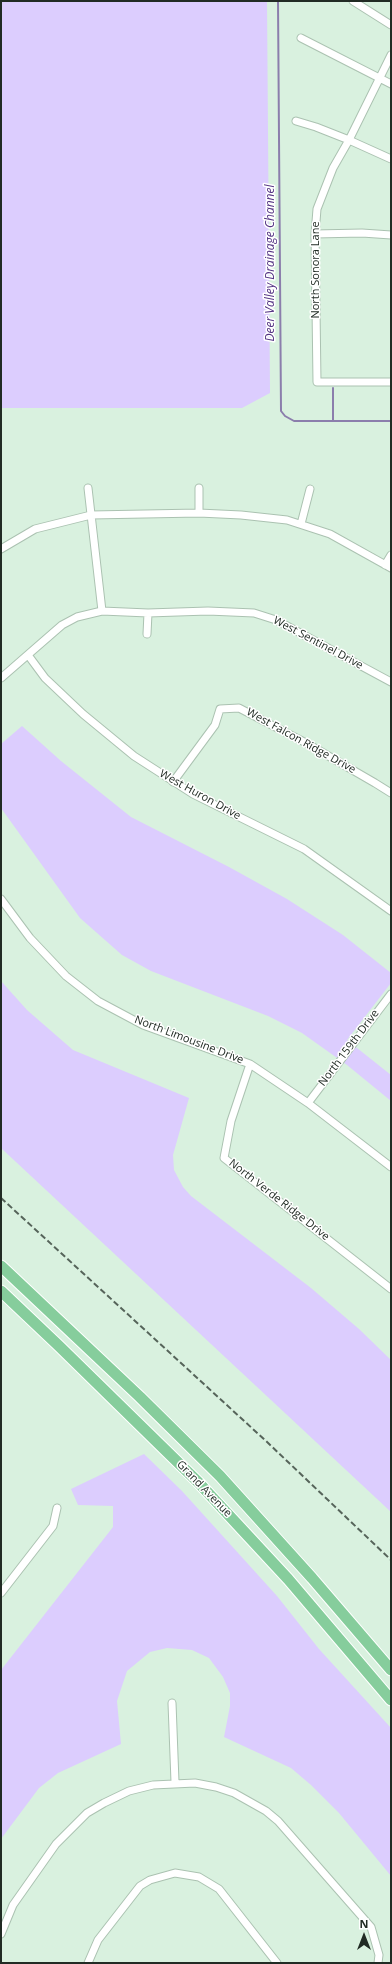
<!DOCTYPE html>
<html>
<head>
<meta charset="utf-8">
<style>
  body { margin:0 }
  #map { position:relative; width:392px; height:1964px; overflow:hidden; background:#d9f1df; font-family:"Open Sans",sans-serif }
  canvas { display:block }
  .frame { position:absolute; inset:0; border:2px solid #212b24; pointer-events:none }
  .north { position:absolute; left:344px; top:1916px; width:40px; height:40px; -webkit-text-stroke:3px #fff; paint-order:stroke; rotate:0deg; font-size:11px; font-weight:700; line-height:16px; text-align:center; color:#212b24 }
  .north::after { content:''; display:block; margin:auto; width:14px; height:18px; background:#212b24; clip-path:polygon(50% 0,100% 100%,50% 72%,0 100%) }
</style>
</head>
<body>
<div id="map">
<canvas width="392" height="1964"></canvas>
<div class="frame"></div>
<div class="north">N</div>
</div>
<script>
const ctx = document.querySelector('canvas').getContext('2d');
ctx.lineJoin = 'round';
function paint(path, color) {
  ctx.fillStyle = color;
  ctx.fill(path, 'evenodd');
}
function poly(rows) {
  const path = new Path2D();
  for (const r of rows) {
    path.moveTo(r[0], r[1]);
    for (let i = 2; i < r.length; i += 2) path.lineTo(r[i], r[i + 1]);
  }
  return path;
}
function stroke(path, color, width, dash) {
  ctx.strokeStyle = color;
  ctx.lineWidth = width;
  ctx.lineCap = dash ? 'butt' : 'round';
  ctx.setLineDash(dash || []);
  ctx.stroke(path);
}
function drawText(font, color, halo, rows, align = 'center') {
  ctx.font = font + ' "Open Sans",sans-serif';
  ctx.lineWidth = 3;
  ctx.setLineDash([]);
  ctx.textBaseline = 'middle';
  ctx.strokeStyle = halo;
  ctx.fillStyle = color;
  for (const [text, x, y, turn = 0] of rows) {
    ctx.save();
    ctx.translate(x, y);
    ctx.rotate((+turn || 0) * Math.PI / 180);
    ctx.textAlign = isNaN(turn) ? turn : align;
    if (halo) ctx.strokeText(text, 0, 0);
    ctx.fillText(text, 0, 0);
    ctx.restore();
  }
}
paint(poly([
  [1,1,267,1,270,393,242,408,1,408],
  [22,726,61,761,131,817,229,867,287,899,343,935,391,973,391,983,347,1040,391,1075,391,1101,347,1065,302,1033,268,1016,151,971,122,955,80,918,1,808,1,744],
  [1,981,27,1010,73,1050,189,1098,173,1155,174,1170,183,1187,191,1196,311,1288,359,1329,391,1360,391,1512,1,1148],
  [144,1454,182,1491,277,1596,319,1649,391,1728,391,1876,339,1813,311,1785,291,1768,224,1737,230,1706,230,1693,223,1677,209,1658,192,1650,167,1648,150,1652,127,1671,117,1701,121,1744,58,1773,39,1788,1,1839,1,1670,113,1527,113,1506,78,1505,71,1489]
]), '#dccdfe');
stroke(poly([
  [278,1,281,411,285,416,294,421,391,421],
  [333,388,333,420]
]), '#8b7eac', 2);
const minor = poly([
  [353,1,391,25],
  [301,38,391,84],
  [391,55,349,140,333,168,317,209,315,234,317,382,391,382],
  [296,121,316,127,349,140,391,159],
  [315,234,362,233,391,235],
  [88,488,102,611],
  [199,513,199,488],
  [301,524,310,489],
  [1,549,35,529,91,515,199,513,241,515,287,520,330,534,391,568],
  [385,565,391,555],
  [147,634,148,613],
  [28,655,45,678,83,714,134,756,193,794,304,849,391,911],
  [1,678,62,625,77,617,102,611,148,613,208,611,254,613,276,620,391,682],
  [173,782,215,725,220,709,239,708,306,743,375,783,391,793],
  [1,899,30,938,66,976,98,1001,143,1025,250,1064,308,1103,391,1167],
  [250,1064,231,1121,224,1158,391,1289],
  [308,1103,391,994],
  [1,1593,53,1526,57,1508],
  [172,1703,175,1782],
  [1,1934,13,1905,56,1844,87,1813,104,1803,129,1791,153,1785,195,1783,216,1787,234,1793,266,1811,278,1821,371,1927,379,1955,378,1963],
  [88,1963,98,1940,140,1886,150,1880,175,1873,199,1877,219,1889,277,1963]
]);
const highway = poly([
  [1,1266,140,1397,220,1476,312,1578,391,1670],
  [1,1291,59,1346,199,1483,288,1579,391,1700]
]);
stroke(minor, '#abc2b1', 9);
stroke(highway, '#fff', 13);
stroke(minor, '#fff', 7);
stroke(highway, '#86cd9c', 11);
stroke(poly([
  [1,1198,266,1441,391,1560]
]), '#56645a', 2, [6, 3]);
drawText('11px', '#212b24', '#fff', [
  ["North Sonora Lane",316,270,-90],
  ["West Sentinel Drive",318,643,28],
  ["West Falcon Ridge Drive",301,741,29],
  ["West Huron Drive",200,795,29],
  ["North Limousine Drive",189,1040,21],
  ["North 159th Drive",349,1048,-53],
  ["North Verde Ridge Drive",279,1200,38],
  ["Grand Avenue",204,1489,46]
]);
drawText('italic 12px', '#533383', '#fff', [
  ["Deer Valley Drainage Channel",271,263,-90]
]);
</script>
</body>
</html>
